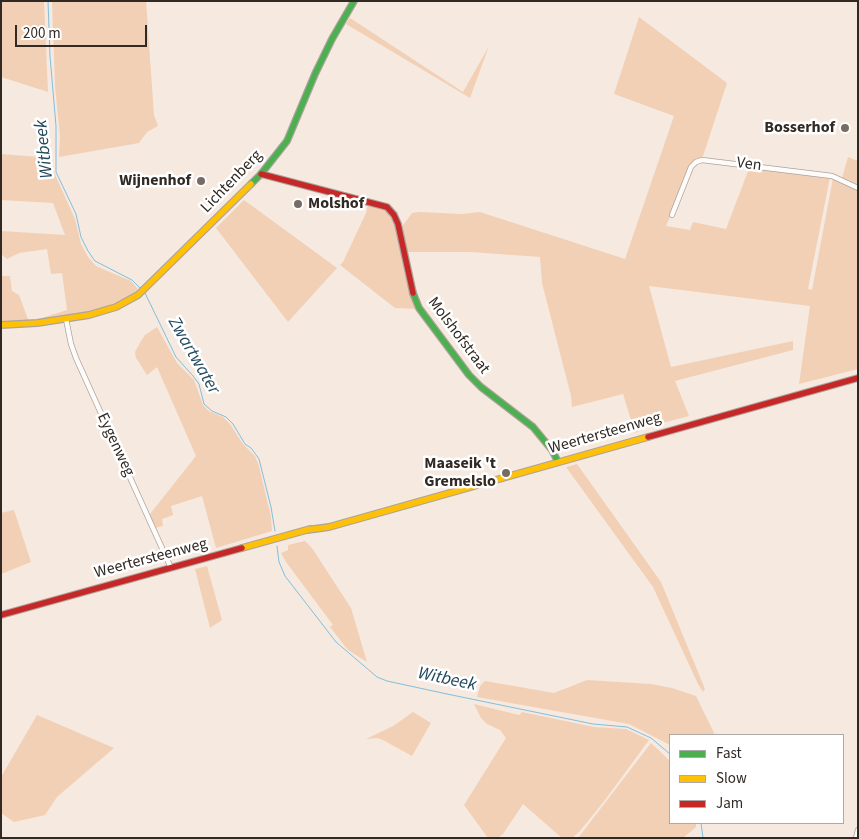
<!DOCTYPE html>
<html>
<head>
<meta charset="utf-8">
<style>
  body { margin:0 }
  #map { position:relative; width:859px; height:839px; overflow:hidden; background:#f6e9e0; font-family:"Source Sans 3",sans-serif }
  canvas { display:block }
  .frame { position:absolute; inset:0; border:2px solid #312923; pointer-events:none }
  .legend { position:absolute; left:669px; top:734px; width:175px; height:90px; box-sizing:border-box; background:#fff; border:1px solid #ada9a7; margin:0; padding:6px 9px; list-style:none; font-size:15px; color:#312923 }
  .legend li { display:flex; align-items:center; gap:10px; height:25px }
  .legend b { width:25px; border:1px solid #ada9a7 }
  .scale { position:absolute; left:15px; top:25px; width:132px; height:22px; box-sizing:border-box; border:2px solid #312923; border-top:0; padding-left:6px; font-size:15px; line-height:18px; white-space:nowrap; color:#312923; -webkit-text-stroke:4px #fff; paint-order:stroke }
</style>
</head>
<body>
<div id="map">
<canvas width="859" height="839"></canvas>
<div class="frame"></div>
<ul class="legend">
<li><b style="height:6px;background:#4caf50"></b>Fast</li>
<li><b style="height:6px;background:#ffc107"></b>Slow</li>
<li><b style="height:6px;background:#c62828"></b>Jam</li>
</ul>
<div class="scale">200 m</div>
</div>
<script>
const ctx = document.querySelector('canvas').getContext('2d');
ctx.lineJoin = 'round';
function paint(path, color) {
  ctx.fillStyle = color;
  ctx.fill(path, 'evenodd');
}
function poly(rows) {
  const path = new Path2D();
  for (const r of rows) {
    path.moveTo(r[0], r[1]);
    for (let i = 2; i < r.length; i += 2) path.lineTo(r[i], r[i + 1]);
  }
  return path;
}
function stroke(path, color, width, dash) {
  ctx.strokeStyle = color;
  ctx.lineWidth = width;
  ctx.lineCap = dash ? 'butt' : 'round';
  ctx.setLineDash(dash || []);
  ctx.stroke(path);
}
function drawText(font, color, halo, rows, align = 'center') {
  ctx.font = font + ' "Source Sans 3",sans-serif';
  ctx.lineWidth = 5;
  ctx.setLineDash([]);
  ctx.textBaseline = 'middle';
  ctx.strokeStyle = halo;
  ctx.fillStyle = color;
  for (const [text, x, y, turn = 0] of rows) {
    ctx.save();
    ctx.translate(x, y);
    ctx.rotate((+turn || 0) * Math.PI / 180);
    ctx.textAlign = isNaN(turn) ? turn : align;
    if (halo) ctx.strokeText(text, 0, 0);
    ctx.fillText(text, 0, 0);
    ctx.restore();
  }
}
paint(poly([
  [1,1,44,1,48,92,1,77],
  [52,1,146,1,154,115,158,126,147,132,139,143,59,157,60,136,55,86],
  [639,17,727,83,702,159,695,161,666,226,690,230,693,222,726,229,750,166,830,177,808,289,812,290,833,178,858,190,858,369,799,384,810,306,649,286,671,367,793,341,793,350,675,381,689,416,647,427,635,433,623,394,572,407,571,396,542,283,540,257,471,252,406,252,402,231,403,225,412,213,419,212,462,214,480,212,625,259,674,116,614,94],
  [350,18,463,92,489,46,470,98,346,24],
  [1,154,52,158,53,170,75,219,81,244,88,257,96,266,131,281,138,289,133,295,105,307,66,317,29,322,1,323,1,276,10,276,12,291,19,295,29,322,67,310,62,273,51,274,47,249,19,253,7,259,1,254,1,231,65,235,53,203,1,200],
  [848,157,858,161,858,187,842,178],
  [244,200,337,268,288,322,216,228],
  [368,204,387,211,395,222,404,271,411,296,417,309,395,308,340,265,343,262,366,213],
  [157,327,177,363,194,380,203,405,209,411,223,417,230,424,243,444,255,456,259,466,271,517,272,531,216,548,202,496,171,506,173,515,162,519,163,526,155,528,150,514,196,456,157,367,147,375,136,358,135,352,141,341,145,335],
  [577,464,661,582,705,689,703,692,698,684,653,587,566,467],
  [14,510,31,562,1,574,1,513],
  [305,541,312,548,351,608,367,662,348,650,330,627,333,625,286,562,281,553,288,550,288,545],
  [207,566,222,620,210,628,195,569],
  [587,680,651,684,672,688,696,696,715,735,670,735,670,745,629,724,477,697,480,686,485,681,554,693],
  [474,704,519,715,522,712,594,727,626,729,649,740,605,800,580,831,572,838,562,838,523,804,503,834,498,838,488,838,464,805,506,738,500,730,487,724,481,718],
  [413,712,431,723,412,756,383,740,377,738,366,739,393,726],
  [37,715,114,748,57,797,45,815,14,822,1,813,1,777],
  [651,743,670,761,670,823,696,823,696,827,683,838,578,838]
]), '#f2d0b5');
stroke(poly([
  [48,1,50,56,56,126,56,172,76,214,81,237,88,251,95,261,132,280,141,289],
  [145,293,176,357,193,376,199,384,204,404,212,411,226,417,233,424,245,444,251,448,259,459,271,507,275,531],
  [277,546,279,562,285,576,336,642,377,677,387,681,447,694,593,724,627,727,651,738,670,754],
  [701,823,703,838]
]), '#80bedc', 1);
const street = poly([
  [672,215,691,167,696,162,702,160,832,176,858,188],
  [66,319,71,344,76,358,171,568],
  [856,838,858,830]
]);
const fast = poly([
  [251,184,261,174,287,141,315,74,332,39,354,1],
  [413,293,419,308,469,375,481,387,533,427,552,450,558,462]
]);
const slow = poly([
  [1,325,37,323,89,315,116,307,138,295,251,184],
  [307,530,329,527,648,437],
  [242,548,310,529]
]);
const jam = poly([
  [261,174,387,207,394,215,398,224,413,293],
  [648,437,858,378],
  [1,615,242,548]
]);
stroke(street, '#aca39c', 6);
stroke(fast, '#aca39c', 8);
stroke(slow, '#aca39c', 8);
stroke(jam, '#aca39c', 8);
stroke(street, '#fefcfa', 4.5);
stroke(fast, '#4caf50', 5.5);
stroke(slow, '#ffc107', 5.5);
stroke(jam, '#c62828', 5.5);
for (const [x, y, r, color] of [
  [845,128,5,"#766c65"],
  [201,181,5,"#766c65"],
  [298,204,5,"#766c65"],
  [506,473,5,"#766c65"]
]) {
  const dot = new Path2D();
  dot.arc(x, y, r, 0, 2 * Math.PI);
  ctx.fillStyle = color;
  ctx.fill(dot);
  stroke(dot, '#fff', 2);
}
drawText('bold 16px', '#312923', '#fff', [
  ["Bosserhof",835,128],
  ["Wijnenhof",191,181],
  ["Molshof",308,204,"left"],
  ["Maaseik 't",496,464],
  ["Gremelslo",496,482]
], 'right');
drawText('16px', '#312923', '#fff', [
  ["Ven",749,165,7],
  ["Lichtenberg",232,182,-46],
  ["Molshofstraat",458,336,53],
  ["Weertersteenweg",605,434,-16],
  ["Eygenweg",115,445,65],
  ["Weertersteenweg",151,559,-15]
]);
drawText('italic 18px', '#21495d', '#fff', [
  ["Witbeek",45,149,-96],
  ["Zwartwater",193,356,60],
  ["Witbeek",447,680,12]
]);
</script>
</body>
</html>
